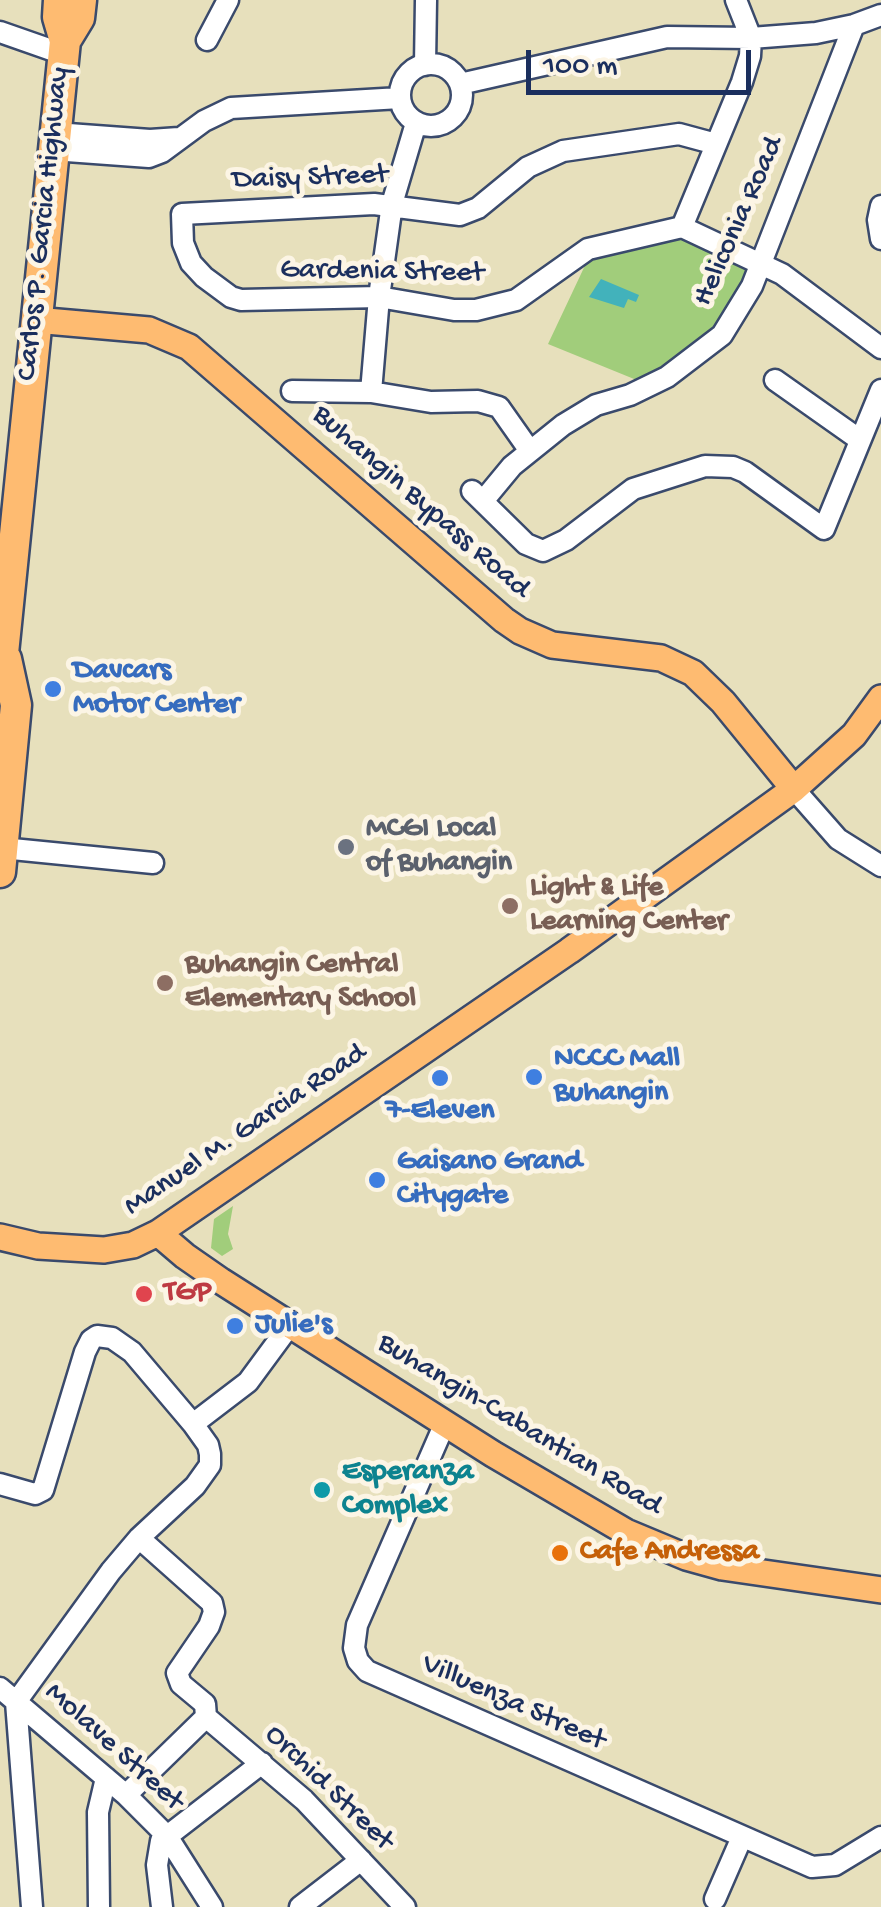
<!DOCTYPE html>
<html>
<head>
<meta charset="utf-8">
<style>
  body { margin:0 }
  #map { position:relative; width:881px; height:1907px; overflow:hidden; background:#e7e0bc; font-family:"Gochi Hand",sans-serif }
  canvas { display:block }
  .scale { position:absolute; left:526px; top:50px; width:225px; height:45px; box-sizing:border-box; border:5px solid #1b2f5e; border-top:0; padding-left:12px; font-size:30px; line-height:35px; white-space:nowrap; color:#1b2f5e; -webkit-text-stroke:8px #fcf5e5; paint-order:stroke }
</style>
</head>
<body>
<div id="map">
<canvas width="881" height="1907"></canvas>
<div class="scale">100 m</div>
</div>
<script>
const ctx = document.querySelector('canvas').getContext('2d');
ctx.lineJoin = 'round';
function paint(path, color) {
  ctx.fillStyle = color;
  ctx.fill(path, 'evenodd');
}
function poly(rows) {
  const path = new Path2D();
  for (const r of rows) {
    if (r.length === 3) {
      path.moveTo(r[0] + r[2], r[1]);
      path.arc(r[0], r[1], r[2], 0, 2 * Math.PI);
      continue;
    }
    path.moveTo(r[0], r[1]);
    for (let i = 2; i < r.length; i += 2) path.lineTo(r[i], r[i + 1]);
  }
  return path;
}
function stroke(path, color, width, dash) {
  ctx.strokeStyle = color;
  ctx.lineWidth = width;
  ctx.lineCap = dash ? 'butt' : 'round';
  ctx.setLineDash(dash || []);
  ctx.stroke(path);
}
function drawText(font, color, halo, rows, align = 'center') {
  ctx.font = font + ' "Gochi Hand",sans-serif';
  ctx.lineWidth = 10;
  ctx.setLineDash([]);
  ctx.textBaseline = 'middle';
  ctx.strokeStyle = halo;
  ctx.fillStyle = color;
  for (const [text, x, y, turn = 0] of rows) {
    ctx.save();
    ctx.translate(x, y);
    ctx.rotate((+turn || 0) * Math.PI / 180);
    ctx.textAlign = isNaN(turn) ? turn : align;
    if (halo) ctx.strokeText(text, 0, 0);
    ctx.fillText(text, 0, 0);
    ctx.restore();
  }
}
paint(poly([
  [686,236,752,265,718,330,678,360,639,381,548,344,589,257],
  [233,1206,228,1234,233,1249,222,1256,211,1248,214,1219]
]), '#a1cd7b');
paint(poly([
  [601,279,639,295,636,302,628,299,624,308,589,297]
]), '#42b2bb');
const minor = poly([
  [0,32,63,54],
  [207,40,228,0],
  [431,95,31],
  [425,65,426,0],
  [460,84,667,37,751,38,816,33,854,25,881,15],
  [55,133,150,140,179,138],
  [716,144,679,134,563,151,528,167,478,208,460,215,374,204,182,214,183,243,191,263,204,277,231,297,241,300,379,297,454,310,476,310,516,300,588,249,682,227,782,274,881,348],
  [53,150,149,157,162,152,204,121,231,108,400,98],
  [881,206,878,220,881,239],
  [682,227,742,82,750,56,751,38,736,0],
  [775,380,860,440],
  [292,391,371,392,431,402,478,401,499,407,530,451],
  [371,392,379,297,392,204,416,123],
  [472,491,526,544,543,551,566,540,633,489,705,466,733,467,745,472,824,529,881,390],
  [483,501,512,466,563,425,596,405,630,395,667,377,722,335,752,286,854,25],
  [794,789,838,839,881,866],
  [2,848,153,863],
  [445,1423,357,1625,354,1648,358,1661,367,1671,812,1867,835,1865,881,1837],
  [193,1424,248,1382,290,1325],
  [0,1484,35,1494,43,1490,85,1352,91,1340,97,1336,112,1338,132,1352,193,1424,208,1445,210,1454,210,1465,195,1486,139,1538,111,1571,16,1702,32,1907],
  [139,1538,212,1603,214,1612,209,1626,177,1673,181,1684,205,1704,206,1717],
  [0,1688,126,1795,167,1836,212,1907],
  [206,1717,304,1800,405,1907],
  [126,1795,206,1717],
  [715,1899,742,1837],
  [99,1907,98,1812,106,1778],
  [162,1907,157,1865,161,1841,262,1763],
  [300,1907,361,1860]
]);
const major = poly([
  [35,320,149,330,189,347,504,620,520,631,552,645,661,658,693,673,723,702,794,789],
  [158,1233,185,1256,221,1281,493,1454,626,1532,686,1557,722,1567,881,1590],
  [0,1237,38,1246,104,1250,133,1245,158,1233,569,951,794,789,854,735,881,698]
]);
const highway = poly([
  [65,41,79,18,81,0],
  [0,683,65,41,58,17,59,0],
  [0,872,16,705,6,659]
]);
stroke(minor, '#3a4a6c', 25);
stroke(major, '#3a4a6c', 30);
stroke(highway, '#3a4a6c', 35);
stroke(minor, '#fff', 20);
stroke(major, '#febb71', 25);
stroke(highway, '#febb71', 30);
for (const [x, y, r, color] of [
  [53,689,10,"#3f7fe0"],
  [346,847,10,"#6b7280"],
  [510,906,10,"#8d6e63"],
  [165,983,10,"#8d6e63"],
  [534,1077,10,"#3f7fe0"],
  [440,1078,10,"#3f7fe0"],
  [377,1180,10,"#3f7fe0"],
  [144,1294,10,"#e0444e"],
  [235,1326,10,"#3f7fe0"],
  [322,1490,10,"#0f9aa8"],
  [560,1553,10,"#e8710a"]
]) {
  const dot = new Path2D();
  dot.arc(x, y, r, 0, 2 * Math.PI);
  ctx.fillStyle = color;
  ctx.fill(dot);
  stroke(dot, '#fcf5e5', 4);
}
drawText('30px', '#1b2f5e', '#fcf5e5', [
  ["Daisy Street",310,179,-2],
  ["Heliconia Road",740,222,-66],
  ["Carlos P. Garcia Highway",45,224,-84],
  ["Gardenia Street",382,273,1],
  ["Buhangin Bypass Road",420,503,41],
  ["Manuel M. Garcia Road",246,1131,-34],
  ["Buhangin-Cabantian Road",519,1426,31],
  ["Villuenza Street",513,1704,24],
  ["Molave Street",113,1748,42],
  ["Orchid Street",328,1789,44]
]);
drawText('bold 30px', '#366cbe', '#fcf5e5', [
  ["Davcars",73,672],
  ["Motor Center",73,706],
  ["NCCC Mall",554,1060],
  ["Buhangin",554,1094],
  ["7-Eleven",440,1112,"center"],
  ["Gaisano Grand",397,1163],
  ["Citygate",397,1197],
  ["Julie's",255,1326]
], 'left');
drawText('bold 30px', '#5b616d', '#fcf5e5', [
  ["MCGI Local",366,830],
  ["of Buhangin",366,864]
], 'left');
drawText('bold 30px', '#785e54', '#fcf5e5', [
  ["Light & Life",530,889],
  ["Learning Center",530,923],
  ["Buhangin Central",185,966],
  ["Elementary School",185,1000]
], 'left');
drawText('bold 30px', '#be3a42', '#fcf5e5', [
  ["TGP",164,1294]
], 'left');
drawText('bold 30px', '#0d838f', '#fcf5e5', [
  ["Esperanza",342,1473],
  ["Complex",342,1507]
], 'left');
drawText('bold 30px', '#c56008', '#fcf5e5', [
  ["Cafe Andressa",580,1553]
], 'left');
</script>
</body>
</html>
